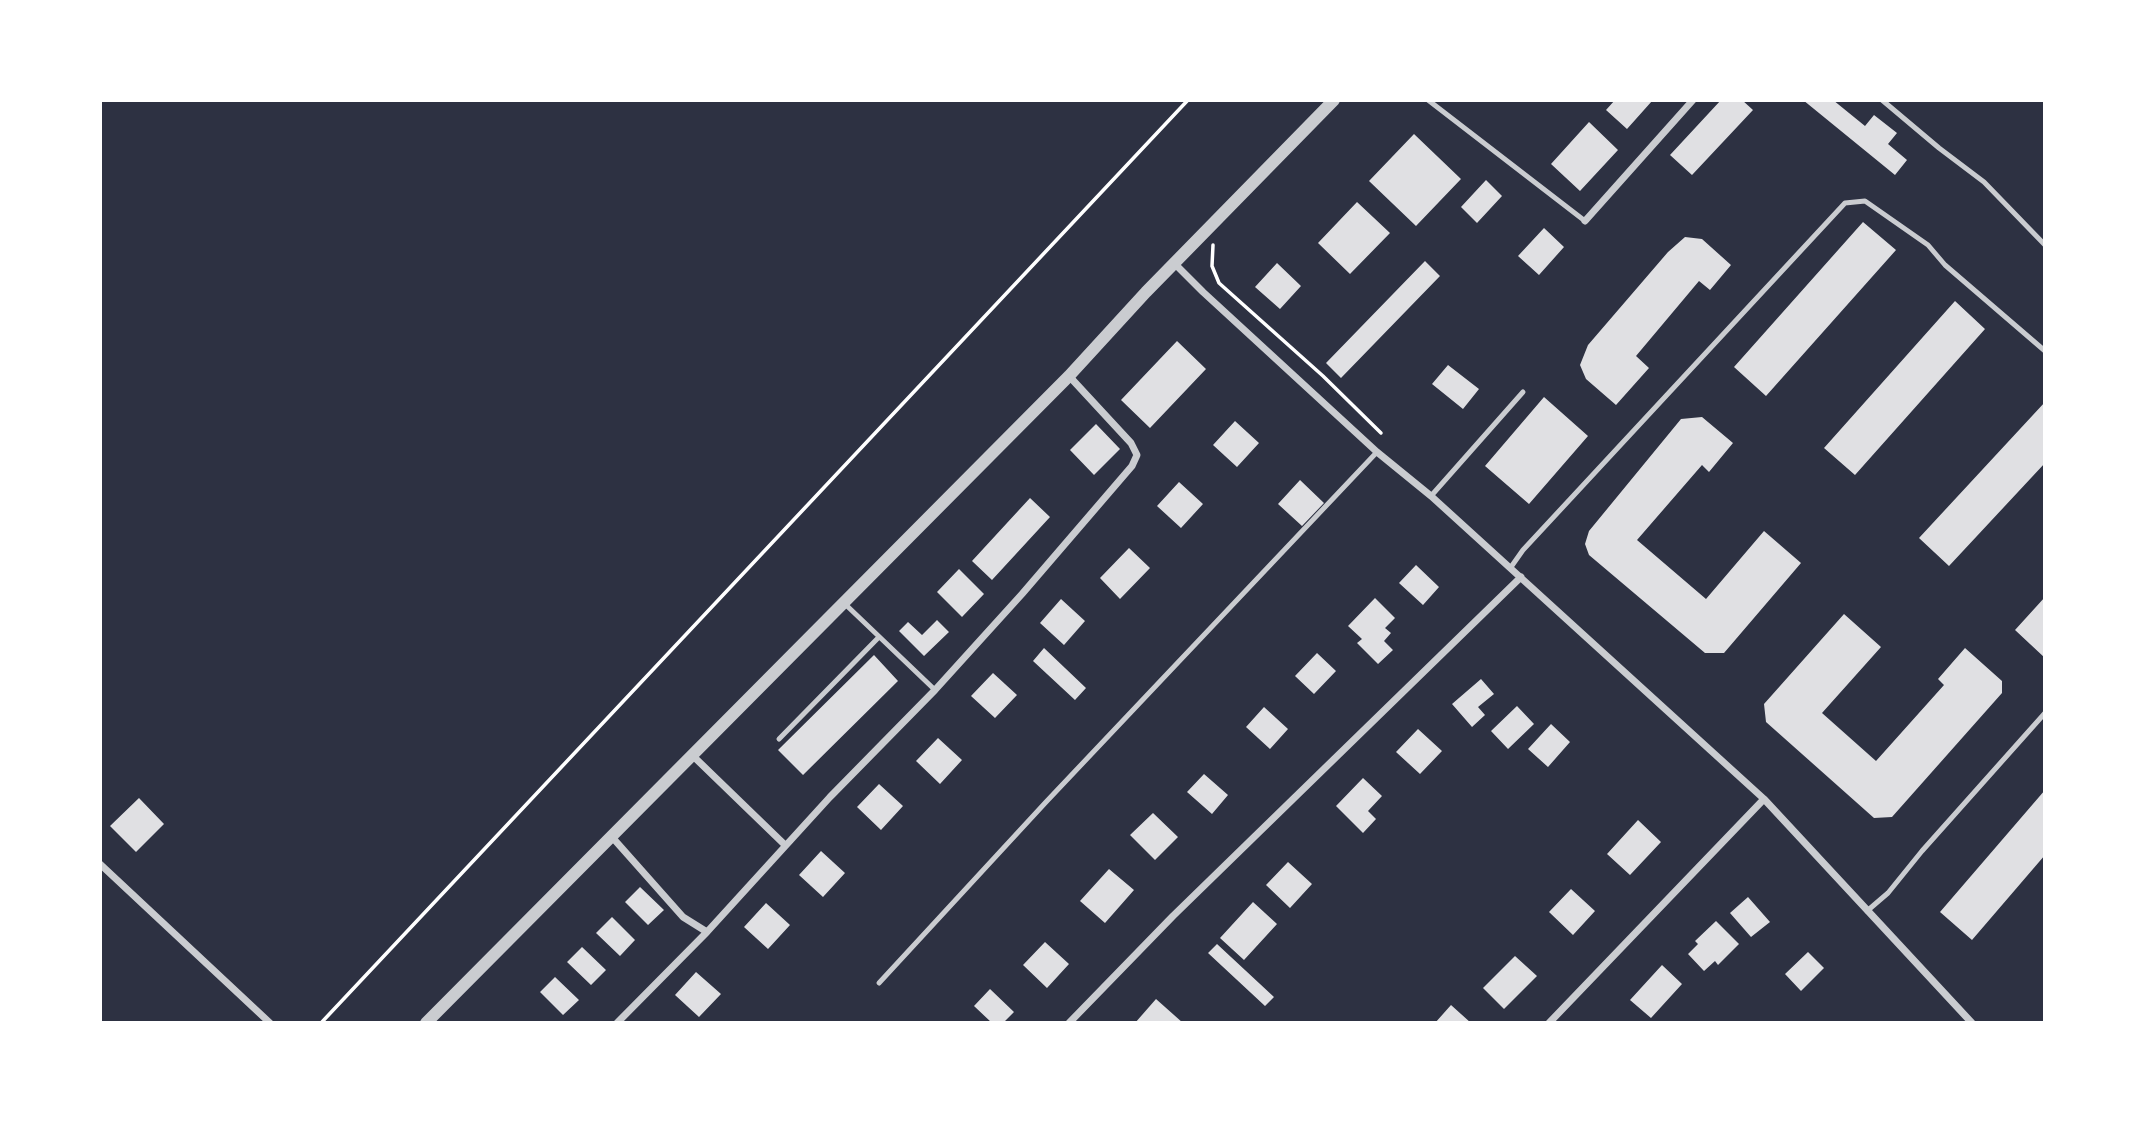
<!DOCTYPE html>
<html>
<head>
<meta charset="utf-8">
<style>
  body { margin:0 }
  #map { position:relative; width:2145px; height:1123px; overflow:hidden; background:#2d3142; font-family:Rubik,sans-serif }
  canvas { display:block }
  .frame { position:absolute; inset:0; border:102px solid #fff; pointer-events:none }
</style>
</head>
<body>
<div id="map">
<canvas width="2145" height="1123"></canvas>
<div class="frame"></div>
</div>
<script>
const ctx = document.querySelector('canvas').getContext('2d');
ctx.lineJoin = 'round';
function paint(path, color) {
  ctx.fillStyle = color;
  ctx.fill(path, 'evenodd');
}
function poly(rows) {
  const path = new Path2D();
  for (const r of rows) {
    path.moveTo(r[0], r[1]);
    for (let i = 2; i < r.length; i += 2) path.lineTo(r[i], r[i + 1]);
  }
  return path;
}
function stroke(path, color, width, dash) {
  ctx.strokeStyle = color;
  ctx.lineWidth = width;
  ctx.lineCap = dash ? 'butt' : 'round';
  ctx.setLineDash(dash || []);
  ctx.stroke(path);
}
paint(poly([
  [1615,100,1651,100,1652,101,1627,129,1606,110],
  [1721,100,1742,100,1753,110,1692,175,1670,155],
  [1803,100,1833,100,1865,126,1874,115,1897,133,1888,144,1907,160,1895,175],
  [1589,122,1618,150,1580,191,1551,164],
  [1414,134,1461,179,1416,226,1369,181],
  [1486,180,1502,196,1477,223,1461,207],
  [1357,202,1390,233,1350,274,1318,243],
  [1863,222,1896,250,1766,396,1734,367],
  [1544,228,1564,247,1539,275,1518,256],
  [1685,237,1702,239,1731,265,1710,290,1699,281,1636,356,1649,368,1616,405,1586,379,1580,365,1588,345,1668,252],
  [1425,261,1440,276,1341,378,1326,363],
  [1277,263,1301,286,1280,309,1255,287],
  [1955,301,1985,329,1855,475,1824,448],
  [1177,341,1206,369,1150,428,1121,400],
  [1448,365,1479,389,1463,409,1432,384],
  [1544,397,1588,436,1529,504,1485,466],
  [2045,402,2045,463,1949,566,1919,538],
  [1702,417,1733,443,1709,472,1702,465,1637,540,1706,599,1764,531,1801,563,1724,653,1705,653,1589,555,1585,544,1589,531,1681,419],
  [1235,421,1259,443,1237,467,1213,445],
  [1096,424,1120,449,1094,475,1070,450],
  [1300,480,1324,503,1302,526,1278,504],
  [1179,482,1203,504,1181,528,1157,506],
  [1030,498,1050,517,992,580,972,561],
  [1129,548,1150,568,1120,599,1100,578],
  [1416,565,1439,587,1423,605,1399,583],
  [959,569,984,594,962,617,937,592],
  [2045,597,2045,658,2015,630],
  [1375,598,1395,618,1385,628,1391,633,1384,641,1393,650,1378,664,1357,643,1362,639,1348,626],
  [1061,599,1085,621,1064,645,1040,623],
  [1844,614,1881,647,1822,713,1876,761,1944,685,1938,679,1965,648,2002,681,2002,693,1892,817,1874,818,1766,722,1764,704],
  [937,620,949,632,924,656,899,631,908,622,922,635],
  [1044,648,1086,688,1075,700,1033,661],
  [1317,653,1336,671,1314,694,1295,676],
  [874,655,898,681,803,775,778,750],
  [993,673,1017,695,995,718,971,696],
  [1481,679,1494,694,1478,707,1485,715,1472,727,1452,704],
  [1517,706,1534,724,1508,749,1491,731],
  [1264,707,1288,729,1270,749,1246,727],
  [1551,724,1570,742,1548,767,1528,749],
  [1418,729,1442,751,1420,774,1396,752],
  [938,738,962,760,940,784,916,761],
  [1204,774,1228,795,1212,814,1187,792],
  [1363,778,1382,796,1368,811,1376,819,1363,833,1336,806],
  [879,784,903,806,881,830,857,807],
  [2045,790,2045,855,1972,940,1940,912],
  [139,798,164,824,136,852,110,826],
  [1153,813,1178,837,1155,860,1130,835],
  [1638,820,1661,842,1630,875,1607,854],
  [821,851,845,873,823,897,799,875],
  [1288,862,1312,884,1290,908,1266,885],
  [1109,869,1134,890,1105,923,1080,901],
  [640,887,664,910,648,925,625,902],
  [1571,889,1595,911,1573,935,1549,912],
  [1748,897,1770,922,1751,937,1730,913],
  [1253,902,1277,924,1244,960,1220,938],
  [766,903,790,925,768,949,744,927],
  [612,917,635,940,620,956,596,933],
  [1716,921,1739,944,1718,965,1715,961,1704,971,1688,954,1698,944,1695,941],
  [1045,942,1069,964,1047,988,1023,965],
  [1217,944,1274,997,1265,1006,1208,953],
  [582,947,606,970,591,985,567,962],
  [1808,952,1824,968,1801,991,1785,974],
  [1515,956,1537,976,1504,1009,1483,988],
  [1662,965,1682,984,1651,1018,1630,1000],
  [696,972,721,994,699,1017,675,995],
  [555,977,579,1000,563,1015,540,992],
  [990,989,1014,1012,1003,1023,992,1023,974,1006],
  [1156,999,1183,1023,1135,1023],
  [1451,1005,1471,1023,1435,1023]
]), '#e0e0e3');
stroke(poly([
  [1213,245,1212,266,1219,283,1323,376,1381,433],
  [321,1023,1188,100]
]), '#fff', 3.5);
stroke(poly([
  [1428,100,1585,221],
  [1882,100,1939,148,1984,182,2045,245],
  [1431,496,1523,392],
  [1511,567,1523,550,1845,203,1865,201,1928,245,1945,265,2045,351],
  [845,604,935,690],
  [779,739,879,637],
  [1867,911,1888,893,1922,851,2045,713],
  [879,983,1046,802,1377,452]
]), '#caccd0', 5);
stroke(poly([
  [1585,221,1693,100],
  [1174,263,1203,292,1377,452,1431,496,1764,799,1972,1023],
  [692,755,785,845],
  [612,837,683,917,707,932],
  [100,864,270,1023],
  [617,1023,707,932,830,797,935,690,1022,594,1132,466,1137,455,1131,443,1069,376],
  [1069,1023,1173,916,1521,577],
  [1549,1023,1764,799]
]), '#caccd0', 7);
stroke(poly([
  [426,1023,1069,376,1146,292,1334,100]
]), '#caccd0', 12);
</script>
</body>
</html>
